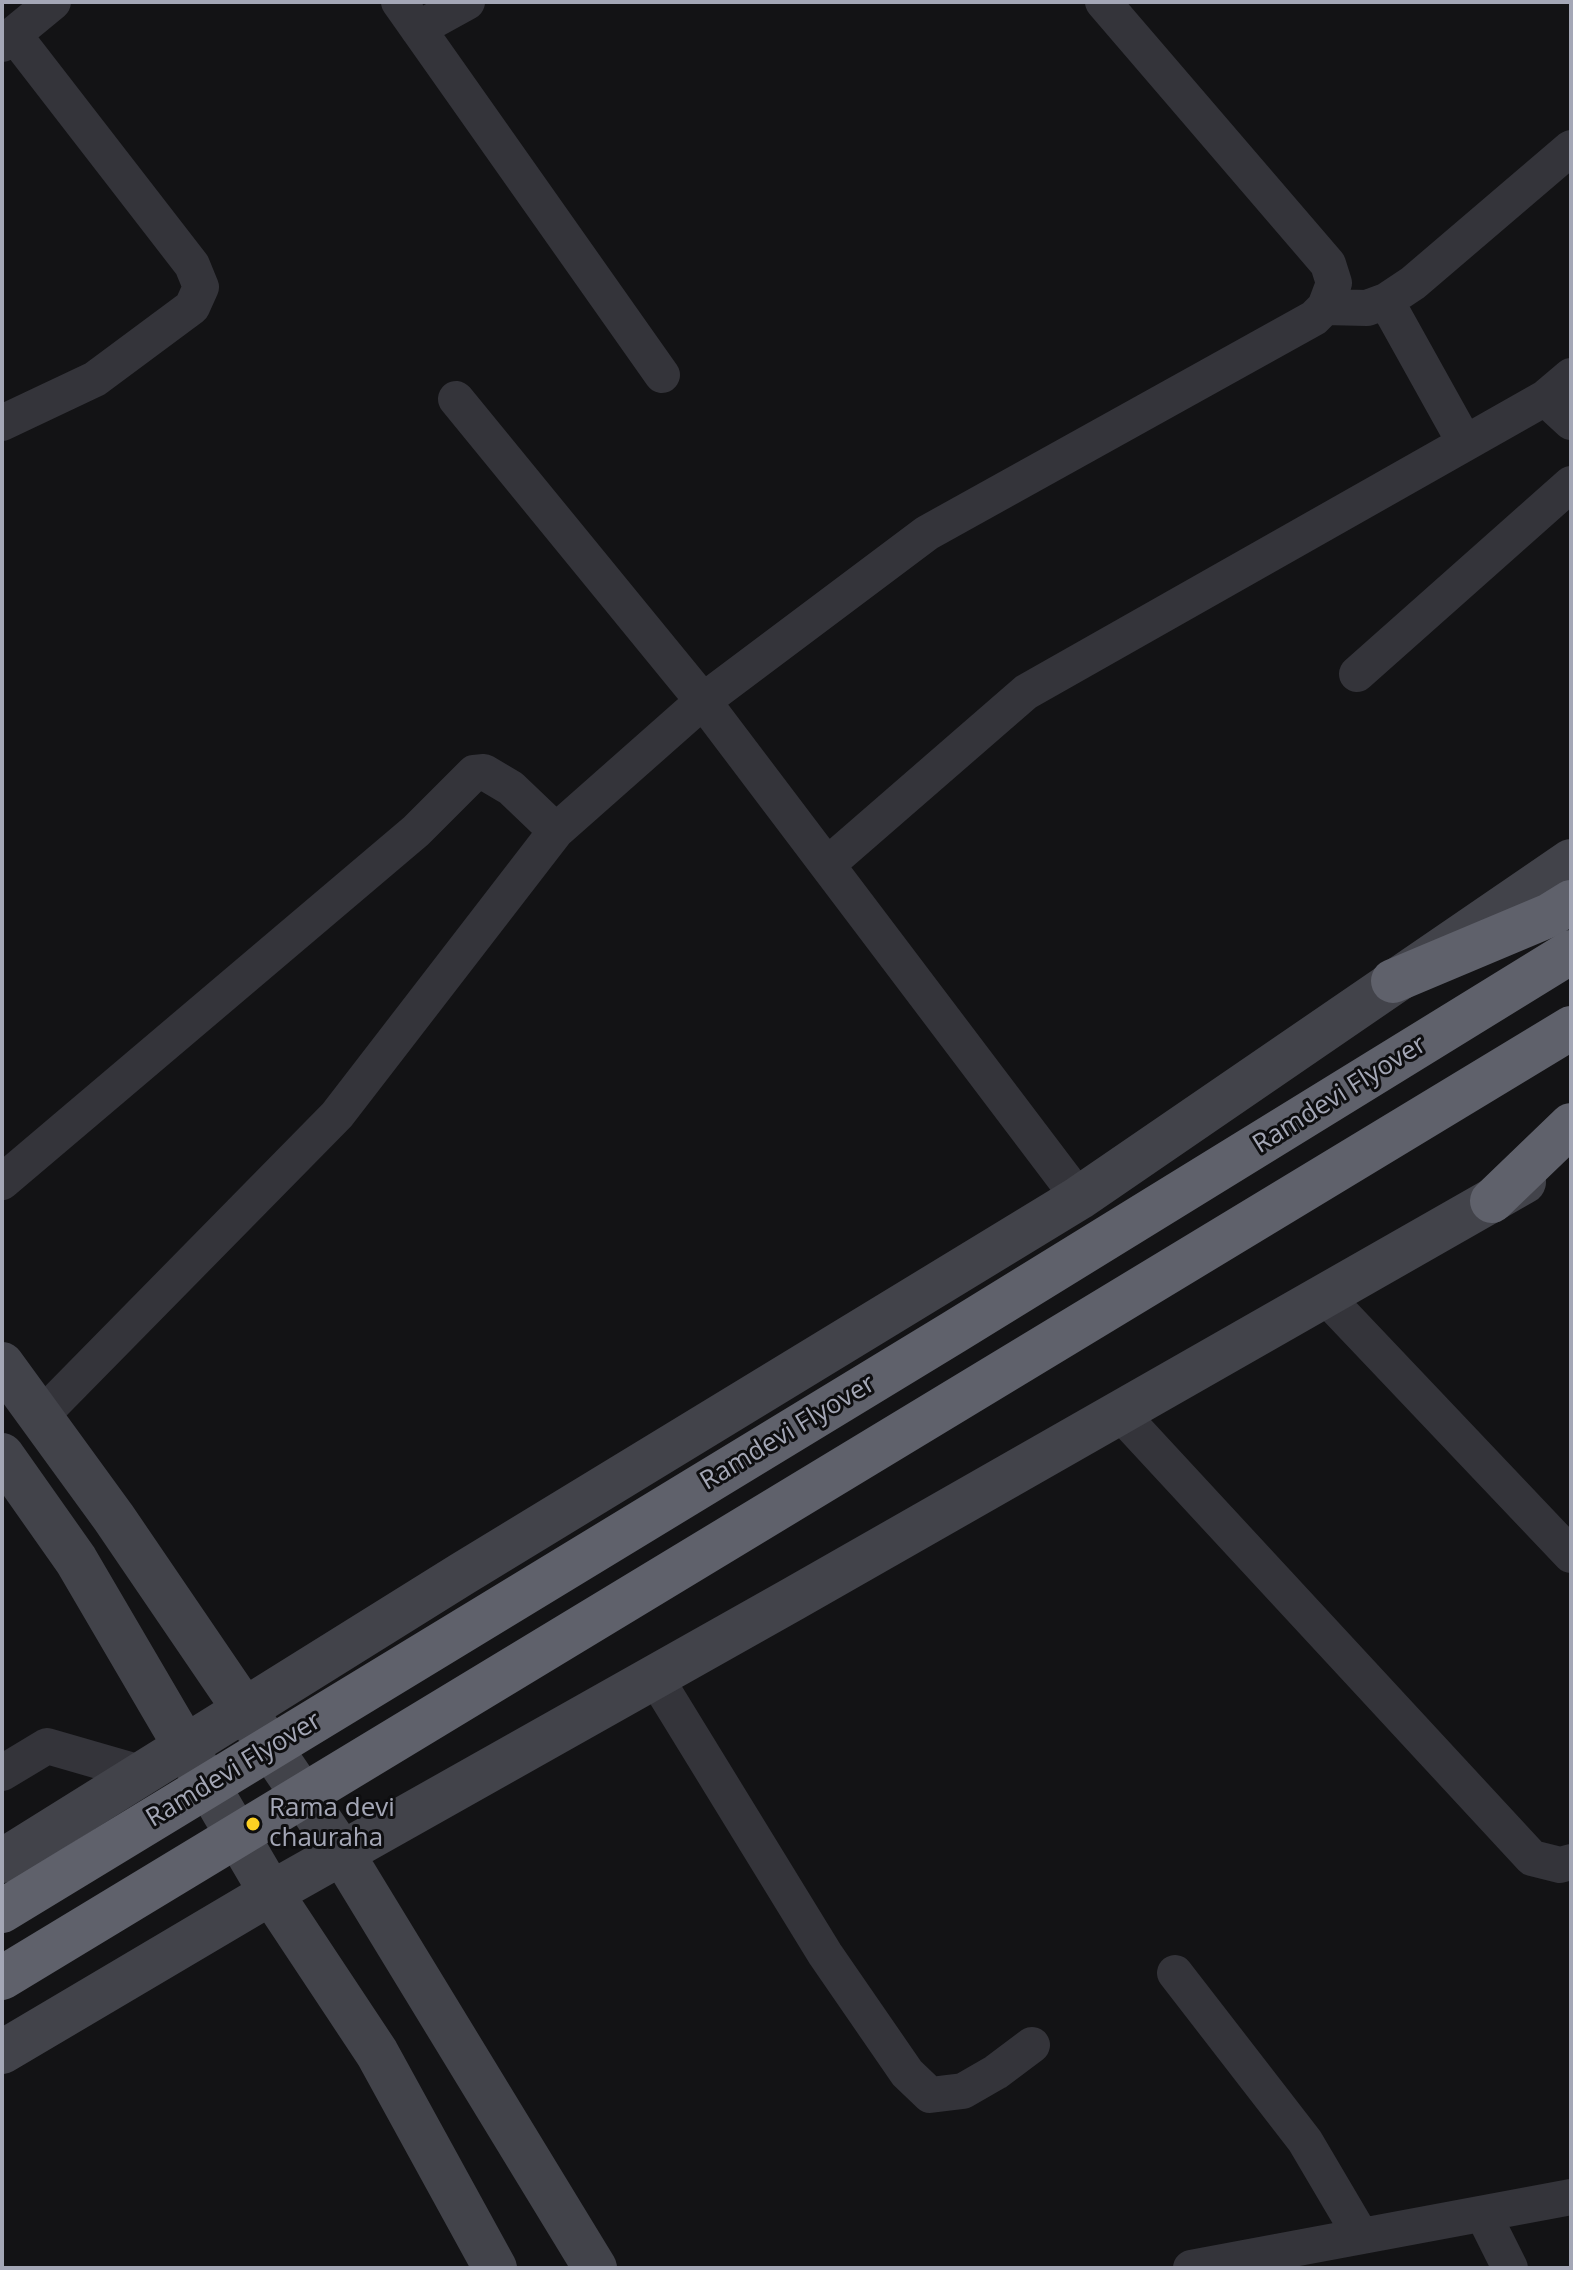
<!DOCTYPE html>
<html>
<head>
<meta charset="utf-8">
<style>
  body { margin:0 }
  #map { position:relative; width:1573px; height:2270px; overflow:hidden; background:#131315; font-family:"Open Sans",sans-serif }
  canvas { display:block }
  .frame { position:absolute; inset:0; border:4px solid #a4a7b6; pointer-events:none }
</style>
</head>
<body>
<div id="map">
<canvas width="1573" height="2270"></canvas>
<div class="frame"></div>
</div>
<script>
const ctx = document.querySelector('canvas').getContext('2d');
ctx.lineJoin = 'round';
function poly(rows) {
  const path = new Path2D();
  for (const r of rows) {
    path.moveTo(r[0], r[1]);
    for (let i = 2; i < r.length; i += 2) path.lineTo(r[i], r[i + 1]);
  }
  return path;
}
function stroke(path, color, width, dash) {
  ctx.strokeStyle = color;
  ctx.lineWidth = width;
  ctx.lineCap = dash ? 'butt' : 'round';
  ctx.setLineDash(dash || []);
  ctx.stroke(path);
}
function drawText(font, color, halo, rows, align = 'center') {
  ctx.font = font + ' "Open Sans",sans-serif';
  ctx.lineWidth = 6;
  ctx.setLineDash([]);
  ctx.textBaseline = 'middle';
  ctx.strokeStyle = halo;
  ctx.fillStyle = color;
  for (const [text, x, y, turn = 0] of rows) {
    ctx.save();
    ctx.translate(x, y);
    ctx.rotate((+turn || 0) * Math.PI / 180);
    ctx.textAlign = isNaN(turn) ? turn : align;
    if (halo) ctx.strokeText(text, 0, 0);
    ctx.fillText(text, 0, 0);
    ctx.restore();
  }
}
stroke(poly([
  [399,2,662,375],
  [418,29,467,2],
  [2,44,53,2],
  [1386,301,1465,443],
  [1325,307,1367,308,1386,301,1413,283,1571,148],
  [1571,376,1545,398,1571,422],
  [456,399,703,701,1079,1198],
  [2,423,95,379,192,307,201,287,192,265,14,35],
  [1357,674,1571,484],
  [828,864,1026,692,1545,398],
  [2,1182,416,831,474,773,484,772,511,788,556,831],
  [1325,1296,1571,1555],
  [1120,1413,1532,1858,1560,1865,1571,1862],
  [40,1417,337,1115,556,831,703,701,927,533,1314,318,1325,307,1334,283,1328,264,1103,2],
  [655,1677,825,1954,907,2073,930,2095,963,2091,996,2072,1032,2045],
  [2,1773,47,1746,144,1774],
  [1175,1973,1305,2141,1361,2236],
  [1483,2214,1510,2268],
  [1191,2268,1571,2197]
]), '#34343a', 36);
stroke(poly([
  [2,1364,114,1518,342,1853,595,2268],
  [2,1455,76,1560,271,1893,377,2053,495,2268],
  [2,1861,462,1574,1079,1198,1571,861],
  [2,2052,271,1893,793,1599,1524,1182]
]), '#42434a', 44);
stroke(poly([
  [1393,981,1550,915,1571,902],
  [1492,1201,1571,1125]
]), '#5f616b', 44);
stroke(poly([
  [2,1911,954,1332,1571,952],
  [2,1978,1571,1028]
]), '#5f616b', 44);
for (const [x, y, r, color] of [
  [253,1824,8,"#fdd023"]
]) {
  const dot = new Path2D();
  dot.arc(x, y, r, 0, 2 * Math.PI);
  ctx.fillStyle = color;
  ctx.fill(dot);
  stroke(dot, '#0e0e10', 3);
}
drawText('26px', '#a4a7b6', '#0e0e10', [
  ["Ramdevi Flyover",1340,1095,-32],
  ["Ramdevi Flyover",788,1433,-31],
  ["Ramdevi Flyover",234,1770,-31]
]);
drawText('26px', '#a4a7b6', '#0e0e10', [
  ["Rama devi",269,1809],
  ["chauraha",269,1839]
], 'left');
</script>
</body>
</html>
